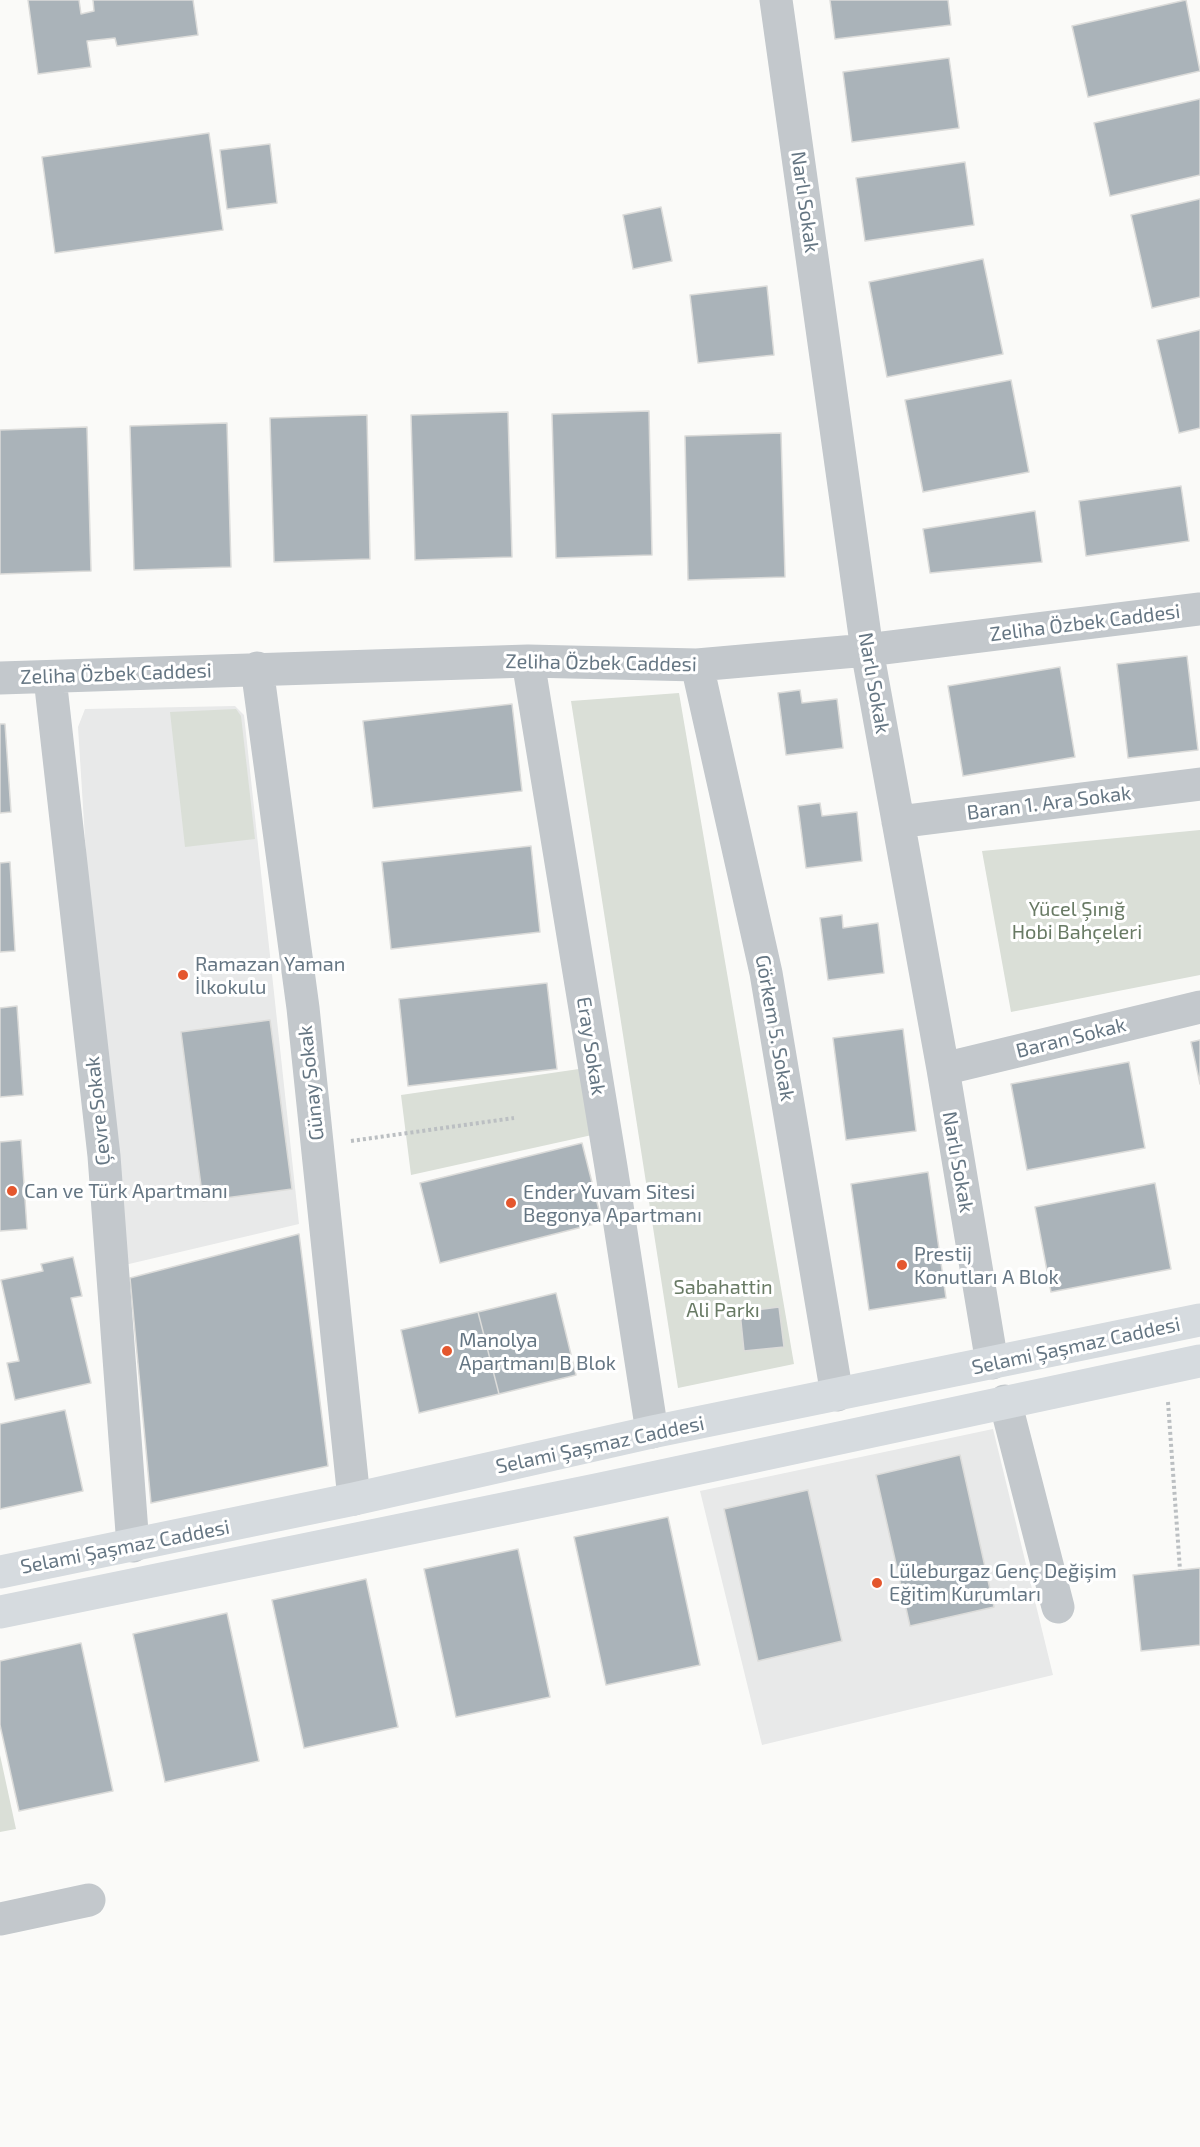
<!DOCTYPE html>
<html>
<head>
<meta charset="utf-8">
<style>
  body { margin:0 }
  canvas { display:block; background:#fafaf8 }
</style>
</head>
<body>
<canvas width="1200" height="2147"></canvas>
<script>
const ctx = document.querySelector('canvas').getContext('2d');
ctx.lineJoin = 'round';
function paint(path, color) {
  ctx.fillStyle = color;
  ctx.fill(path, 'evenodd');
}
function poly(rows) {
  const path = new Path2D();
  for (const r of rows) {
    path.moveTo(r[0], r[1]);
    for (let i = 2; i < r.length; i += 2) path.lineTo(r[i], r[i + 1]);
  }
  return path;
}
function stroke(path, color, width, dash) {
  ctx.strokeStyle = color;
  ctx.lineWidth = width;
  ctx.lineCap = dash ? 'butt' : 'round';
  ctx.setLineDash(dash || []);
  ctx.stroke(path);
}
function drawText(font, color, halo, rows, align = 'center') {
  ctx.font = font + ' "Exo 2",sans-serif';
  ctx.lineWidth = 6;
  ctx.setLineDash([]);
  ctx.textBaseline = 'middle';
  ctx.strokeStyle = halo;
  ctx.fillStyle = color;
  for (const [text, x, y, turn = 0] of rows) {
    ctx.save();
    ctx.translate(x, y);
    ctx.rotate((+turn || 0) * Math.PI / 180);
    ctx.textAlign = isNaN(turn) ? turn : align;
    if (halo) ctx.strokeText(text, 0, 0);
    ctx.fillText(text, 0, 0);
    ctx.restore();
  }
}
paint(poly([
  [235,706,244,715,299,1224,112,1268,78,727,85,709],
  [993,1429,1053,1675,762,1745,700,1491]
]), '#e8e9e9');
paint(poly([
  [679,693,794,1364,678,1388,571,701],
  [236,709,241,716,255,839,185,847,170,712],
  [1200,830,1200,975,1011,1012,982,851],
  [579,1069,592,1135,411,1175,401,1095],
  [0,1755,16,1829,0,1832]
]), '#dadfd7');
const building = poly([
  [28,0,79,0,81,14,94,11,93,0,193,0,198,35,117,46,115,38,87,41,91,67,38,74,28,0],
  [830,0,948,0,951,25,835,39,830,0],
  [1186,0,1200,71,1088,97,1072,26,1186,0],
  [949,58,959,128,852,142,843,72,949,58],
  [1200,99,1200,175,1110,196,1094,123,1200,99],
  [209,133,223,230,55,253,42,157,209,133],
  [270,144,277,203,227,209,220,150,270,144],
  [965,162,974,225,865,241,856,178,965,162],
  [1200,199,1200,297,1152,308,1131,215,1200,199],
  [661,207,672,261,633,269,623,215,661,207],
  [983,259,1003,354,887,377,869,282,983,259],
  [767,286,774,355,698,363,690,295,767,286],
  [1200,330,1200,428,1179,433,1157,340,1200,330],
  [1011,380,1029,472,923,492,905,400,1011,380],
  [649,411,652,555,556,558,552,414,649,411],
  [508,412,512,557,415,560,411,415,508,412],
  [367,415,370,559,274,562,270,418,367,415],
  [227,423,231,567,134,570,130,426,227,423],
  [87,427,91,571,0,574,0,430,87,427],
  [781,433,785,577,688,580,685,436,781,433],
  [1181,486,1189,541,1086,556,1079,501,1181,486],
  [1035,511,1042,562,930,573,923,529,1035,511],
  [1187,656,1198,750,1128,758,1117,664,1187,656],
  [1060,667,1075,757,963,776,948,686,1060,667],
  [800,690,802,703,837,699,843,748,786,755,778,693,800,690],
  [512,704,522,791,373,808,363,721,512,704],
  [0,724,5,724,11,812,0,813,0,724],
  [820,803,822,816,857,812,862,861,806,868,798,806,820,803],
  [531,846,540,932,391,949,382,862,531,846],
  [10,862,15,951,0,952,0,863,10,862],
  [842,915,843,928,878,923,884,973,828,980,820,918,842,915],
  [547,983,557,1069,408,1086,399,999,547,983],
  [17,1006,23,1095,0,1097,0,1008,17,1006],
  [270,1020,292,1189,203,1201,181,1032,270,1020],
  [903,1029,916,1131,846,1140,833,1038,903,1029],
  [1200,1040,1200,1084,1191,1042,1200,1040],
  [1129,1062,1145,1148,1027,1170,1011,1084,1129,1062],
  [21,1140,27,1229,0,1231,0,1142,21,1140],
  [582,1143,602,1222,440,1263,420,1183,582,1143],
  [928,1172,946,1298,869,1310,851,1184,928,1172],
  [1155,1183,1171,1269,1051,1292,1035,1207,1155,1183],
  [299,1234,328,1466,151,1503,130,1278,299,1234],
  [73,1257,82,1296,71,1298,91,1383,15,1400,7,1363,19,1361,1,1280,43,1271,41,1264,73,1257],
  [556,1293,576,1375,499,1394,478,1312,556,1293],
  [779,1307,784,1347,744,1351,740,1312,779,1307],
  [478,1312,499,1394,419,1413,401,1330,478,1312],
  [65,1410,83,1491,0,1509,0,1424,65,1410],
  [960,1455,994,1607,910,1626,876,1475,960,1455],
  [808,1490,842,1641,758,1661,724,1509,808,1490],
  [668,1517,700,1665,606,1685,574,1537,668,1517],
  [518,1549,550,1697,456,1717,424,1569,518,1549],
  [1200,1568,1200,1645,1141,1651,1133,1575,1200,1568],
  [366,1579,398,1727,304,1748,272,1600,366,1579],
  [227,1613,259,1761,165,1782,133,1634,227,1613],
  [81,1643,113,1791,19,1811,0,1725,0,1661,81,1643]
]);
paint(building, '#aab3b9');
stroke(building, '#dcdcda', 1.5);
stroke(poly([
  [351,1141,514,1118],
  [1168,1402,1180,1570]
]), '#bbbfc2', 4, [3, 3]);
stroke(poly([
  [776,0,867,650,943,1069,992,1363],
  [528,661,611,1167,652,1432],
  [697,665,766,973,837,1395],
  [257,668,303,1008,354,1499],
  [0,678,528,661,697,665,867,650,1200,609],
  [50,678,104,1156,133,1546],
  [898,822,1200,784],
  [943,1069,1200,1007],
  [1005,1401,1058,1607],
  [0,1919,89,1900]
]), '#c3c8cc', 33);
stroke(poly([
  [0,1572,354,1499,652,1432,1200,1320],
  [0,1612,601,1489,1200,1361]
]), '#d6dbdf', 33);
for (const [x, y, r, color] of [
  [183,975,6,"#e4572e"],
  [12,1191,6,"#e4572e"],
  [511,1203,6,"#e4572e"],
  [902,1265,6,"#e4572e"],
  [447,1351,6,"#e4572e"],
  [877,1583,6,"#e4572e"]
]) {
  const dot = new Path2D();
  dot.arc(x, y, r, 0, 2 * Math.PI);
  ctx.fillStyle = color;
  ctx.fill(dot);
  stroke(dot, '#fff', 2);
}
drawText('20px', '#657683', '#fff', [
  ["Narlı Sokak",805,202,82],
  ["Zeliha Özbek Caddesi",1085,623,-7],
  ["Zeliha Özbek Caddesi",601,663,1],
  ["Zeliha Özbek Caddesi",116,674,-2],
  ["Narlı Sokak",874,683,80],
  ["Baran 1. Ara Sokak",1049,803,-7],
  ["Görkem 5. Sokak",775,1028,80],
  ["Baran Sokak",1071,1038,-14],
  ["Eray Sokak",591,1046,81],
  ["Günay Sokak",311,1083,-96],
  ["Çevre Sokak",98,1111,-96],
  ["Narlı Sokak",958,1162,80],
  ["Selami Şaşmaz Caddesi",1076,1346,-12],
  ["Selami Şaşmaz Caddesi",600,1445,-12],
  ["Selami Şaşmaz Caddesi",125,1547,-11]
]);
drawText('20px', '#687a64', '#fff', [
  ["Yücel Şınığ",1077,909],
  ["Hobi Bahçeleri",1077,932],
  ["Sabahattin",723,1287],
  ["Ali Parkı",723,1310]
]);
drawText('20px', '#657683', '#fff', [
  ["Ramazan Yaman",195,964],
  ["İlkokulu",195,987],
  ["Can ve Türk Apartmanı",24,1191],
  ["Ender Yuvam Sitesi",523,1192],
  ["Begonya Apartmanı",523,1215],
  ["Prestij",914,1254],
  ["Konutları A Blok",914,1277],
  ["Manolya",459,1340],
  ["Apartmanı B Blok",459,1363],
  ["Lüleburgaz Genç Değişim",889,1571],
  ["Eğitim Kurumları",889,1594]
], 'left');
</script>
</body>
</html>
